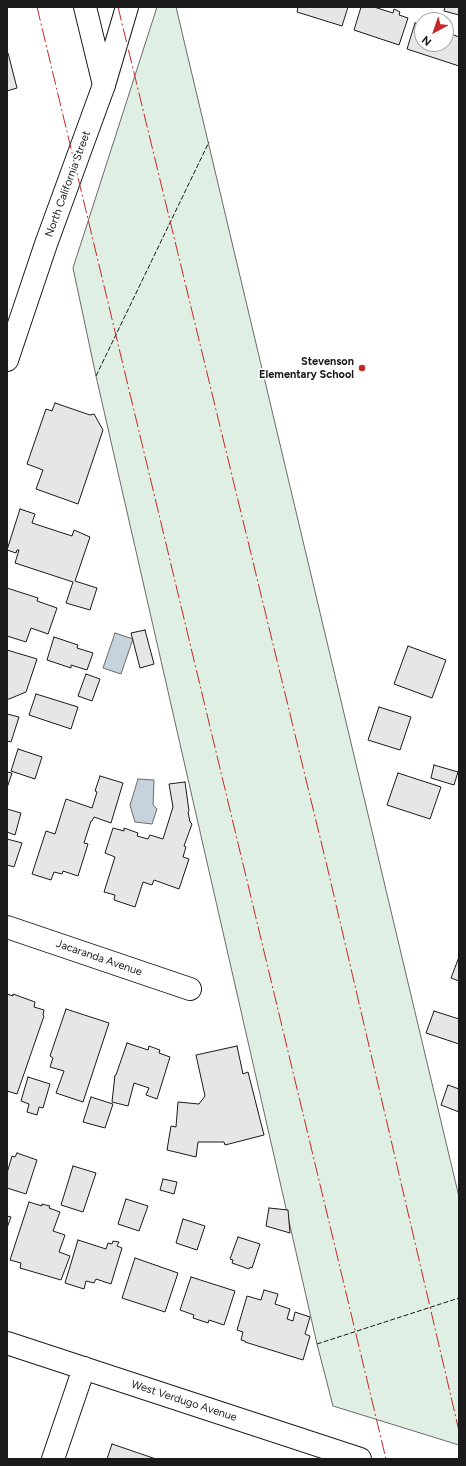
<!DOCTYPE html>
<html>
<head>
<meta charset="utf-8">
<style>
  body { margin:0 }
  #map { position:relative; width:466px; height:1466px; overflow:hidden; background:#fff; font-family:Figtree,sans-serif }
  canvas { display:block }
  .frame { position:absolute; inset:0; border:8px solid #1a1a1a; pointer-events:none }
  .north { position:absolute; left:414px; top:12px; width:40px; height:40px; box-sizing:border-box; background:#fff; border:1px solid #a3a3a3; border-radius:50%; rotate:220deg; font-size:11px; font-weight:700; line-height:16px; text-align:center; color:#1a1a1a }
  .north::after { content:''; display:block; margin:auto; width:14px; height:18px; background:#c62828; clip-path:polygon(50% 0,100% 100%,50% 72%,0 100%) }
</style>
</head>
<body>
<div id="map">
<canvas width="466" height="1466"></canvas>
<div class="frame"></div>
<div class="north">N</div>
</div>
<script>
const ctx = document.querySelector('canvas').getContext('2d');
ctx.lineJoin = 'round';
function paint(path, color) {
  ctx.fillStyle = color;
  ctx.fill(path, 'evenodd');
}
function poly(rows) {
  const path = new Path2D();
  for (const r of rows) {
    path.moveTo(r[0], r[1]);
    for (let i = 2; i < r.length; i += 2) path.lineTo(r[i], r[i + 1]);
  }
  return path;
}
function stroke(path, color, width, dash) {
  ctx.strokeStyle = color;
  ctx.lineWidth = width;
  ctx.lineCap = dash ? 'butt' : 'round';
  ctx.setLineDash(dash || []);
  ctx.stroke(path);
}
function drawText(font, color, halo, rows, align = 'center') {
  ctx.font = font + ' Figtree,sans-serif';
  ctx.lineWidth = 3;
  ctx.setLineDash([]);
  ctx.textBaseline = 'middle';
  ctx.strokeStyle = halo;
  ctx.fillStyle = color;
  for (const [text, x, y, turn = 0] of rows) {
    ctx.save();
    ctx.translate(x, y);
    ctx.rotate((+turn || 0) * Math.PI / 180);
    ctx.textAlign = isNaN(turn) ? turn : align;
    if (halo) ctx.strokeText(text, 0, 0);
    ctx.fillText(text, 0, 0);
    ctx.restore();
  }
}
const green = poly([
  [157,7,176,7,459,1197,459,1445,333,1406,317,1344,96,376,73,268,157,7]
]);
paint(green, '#e0efe3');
stroke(green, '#6a6a6a', 1);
const water = poly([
  [115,633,133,639,121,674,103,668,115,633],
  [138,779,154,780,153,805,157,809,152,824,135,822,130,805,138,779]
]);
paint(water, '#c6d2dc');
stroke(water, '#6a6a6a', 1);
const building = poly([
  [298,7,348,7,342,26,297,12,298,7],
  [361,7,374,7,393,13,394,9,400,12,399,15,408,18,399,45,354,30,361,7],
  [445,7,459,7,459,15,444,11,445,7],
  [415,23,422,25,422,44,446,44,446,32,459,37,459,66,407,49,415,23],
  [7,53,8,53,17,88,7,91,7,53],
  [55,403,90,415,94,414,103,430,78,504,36,489,43,470,27,464,46,409,52,411,55,403],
  [20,509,35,514,32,523,72,536,74,530,90,537,75,581,97,588,90,610,66,603,73,582,15,563,19,550,17,550,16,553,7,550,20,509],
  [7,588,38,598,37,601,57,608,48,634,31,628,26,642,7,636,7,588],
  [145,630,154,664,140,668,131,633,145,630],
  [54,637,78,645,77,648,93,653,87,670,71,665,71,668,47,660,54,637],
  [408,646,446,660,432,698,394,684,408,646],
  [7,650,37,659,26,692,9,699,7,699,7,650],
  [86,674,100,679,92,701,78,696,86,674],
  [36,694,78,707,71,729,29,715,36,694],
  [379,707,411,717,400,750,368,740,379,707],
  [7,714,19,717,11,742,7,741,7,714],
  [18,749,42,757,35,779,11,771,18,749],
  [434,765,458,772,454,785,431,778,434,765],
  [7,772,12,773,7,788,7,772],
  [398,773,441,787,430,819,387,805,398,773],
  [100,776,123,783,111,823,94,817,92,821,91,821,84,843,88,844,78,876,63,871,62,874,54,872,51,880,32,874,46,831,55,834,66,799,92,808,97,792,95,791,100,776],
  [185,782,189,811,188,812,190,822,192,824,184,846,186,847,183,857,189,859,179,889,154,880,152,885,143,882,135,907,114,900,115,895,104,892,115,857,105,853,113,828,124,831,124,828,138,833,137,836,148,839,150,835,163,839,173,807,169,784,185,782],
  [7,809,21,813,15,835,7,832,7,809],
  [7,839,22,843,14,867,7,865,7,839],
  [459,957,459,981,451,978,459,957],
  [7,994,13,996,13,994,35,1002,34,1007,44,1010,43,1015,44,1016,17,1094,7,1091,7,994],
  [66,1009,109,1023,83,1102,56,1093,64,1071,50,1067,53,1058,50,1056,66,1009],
  [434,1011,459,1019,459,1044,426,1033,434,1011],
  [127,1043,148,1050,149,1046,160,1050,159,1053,170,1057,157,1099,146,1095,149,1088,134,1083,128,1106,112,1102,115,1075,116,1075,127,1043],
  [237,1046,243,1074,248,1072,264,1135,225,1145,224,1142,198,1142,196,1157,167,1150,171,1126,176,1127,178,1102,199,1104,205,1096,196,1055,237,1046],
  [28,1077,50,1084,43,1108,39,1107,37,1115,27,1112,29,1104,21,1101,28,1077],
  [448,1085,459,1089,459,1112,441,1105,448,1085],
  [91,1097,113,1104,105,1128,83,1122,91,1097],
  [17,1153,37,1160,26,1194,7,1188,7,1173,12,1156,15,1157,17,1153],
  [73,1166,96,1173,83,1212,61,1205,73,1166],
  [163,1179,177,1182,174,1194,160,1190,163,1179],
  [126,1199,148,1206,139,1231,118,1224,126,1199],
  [29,1202,42,1206,42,1204,50,1206,49,1208,60,1212,53,1231,65,1235,59,1252,70,1256,61,1280,20,1268,21,1263,10,1260,29,1202],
  [269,1208,288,1210,290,1233,266,1226,269,1208],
  [7,1216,11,1217,7,1228,7,1216],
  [183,1219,205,1226,197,1250,176,1243,183,1219],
  [238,1237,260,1244,252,1268,250,1267,249,1269,232,1263,233,1260,230,1259,238,1237],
  [78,1240,106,1249,108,1243,112,1244,113,1241,119,1242,117,1246,122,1248,111,1284,96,1279,94,1283,86,1281,84,1289,65,1283,78,1240],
  [135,1258,178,1273,165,1312,122,1298,135,1258],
  [191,1277,235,1291,224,1325,209,1320,208,1323,193,1318,194,1315,180,1310,191,1277],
  [264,1290,278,1294,275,1304,290,1309,287,1319,293,1321,295,1312,310,1317,305,1334,310,1336,303,1360,245,1342,245,1341,241,1340,243,1332,237,1330,247,1296,261,1300,264,1290],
  [112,1444,156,1459,107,1459,112,1444]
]);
paint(building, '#e6e6e6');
stroke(building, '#1a1a1a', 1);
const minor = poly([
  [85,7,104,85],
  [7,927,190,989],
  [53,1459,84,1368]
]);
const tertiary = poly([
  [7,360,46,244,104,85,127,7]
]);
const secondary = poly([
  [7,1343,360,1459]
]);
stroke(minor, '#1a1a1a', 24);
stroke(tertiary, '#1a1a1a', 24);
stroke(secondary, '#1a1a1a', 24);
stroke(minor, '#fff', 22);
stroke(tertiary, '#fff', 22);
stroke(secondary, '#fff', 22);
stroke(poly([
  [96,376,209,142],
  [317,1344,459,1298]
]), '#1a1a1a', 1, [5, 2]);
stroke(poly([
  [37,7,386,1459],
  [118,7,327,866,459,1431]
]), '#c62828', 1, [14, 3, 2, 3]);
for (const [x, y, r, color] of [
  [362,368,4,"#c62828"]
]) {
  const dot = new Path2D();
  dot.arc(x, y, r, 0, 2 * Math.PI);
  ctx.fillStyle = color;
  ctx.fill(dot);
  stroke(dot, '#fff', 1.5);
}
drawText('11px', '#1a1a1a', '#fff', [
  ["North California Street",68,184,-70],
  ["Jacaranda Avenue",99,958,19],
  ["West Verdugo Avenue",184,1401,18]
]);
drawText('bold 11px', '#1a1a1a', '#fff', [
  ["Stevenson",354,362],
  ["Elementary School",354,375]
], 'right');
</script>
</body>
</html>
